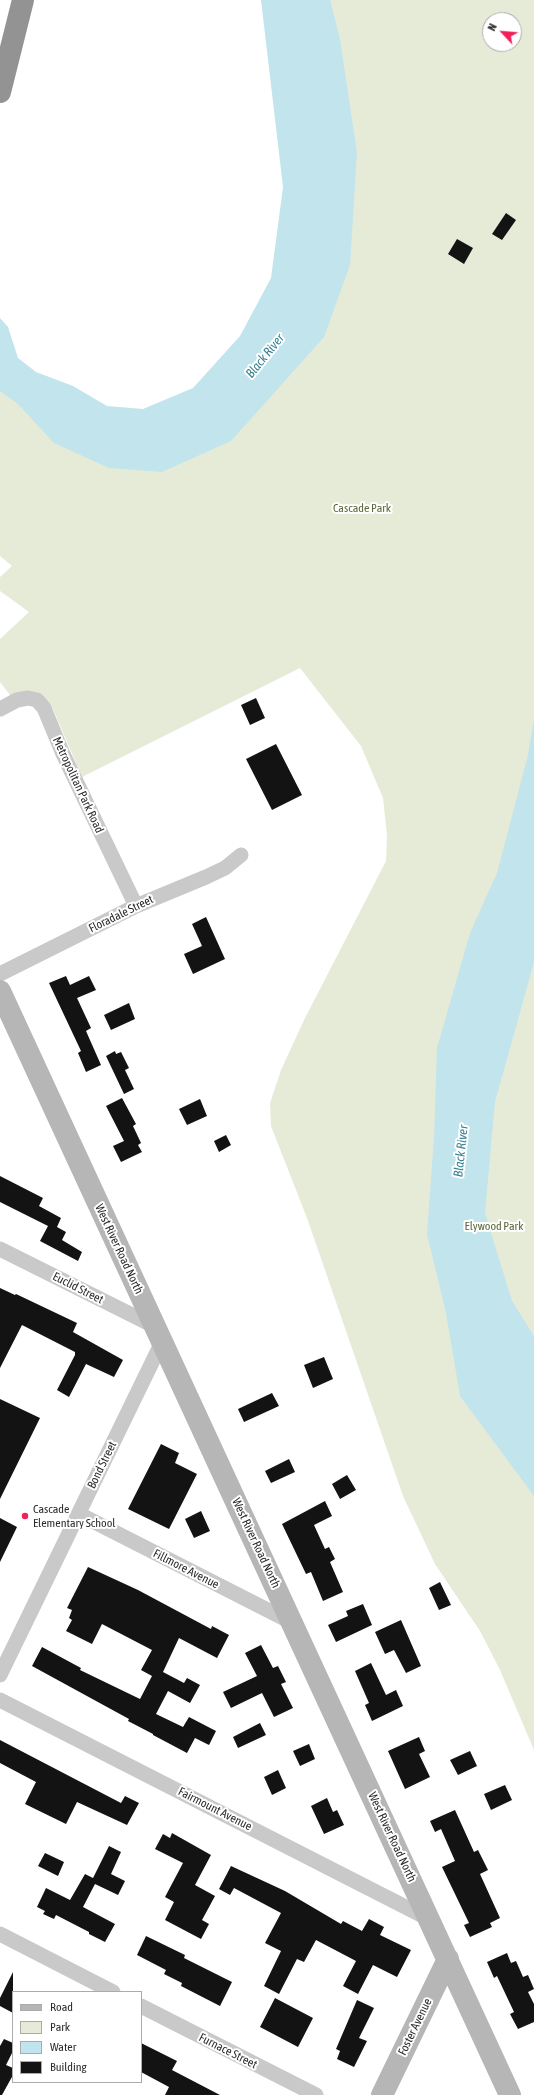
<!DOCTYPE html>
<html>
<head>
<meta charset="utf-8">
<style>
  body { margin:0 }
  #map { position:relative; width:534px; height:2095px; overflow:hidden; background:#fff; font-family:"Asap Condensed",sans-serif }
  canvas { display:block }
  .legend { position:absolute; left:12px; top:1991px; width:130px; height:92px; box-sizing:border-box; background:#fff; border:1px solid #ababab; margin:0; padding:5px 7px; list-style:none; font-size:12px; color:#2c2c2c }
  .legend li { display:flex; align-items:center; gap:8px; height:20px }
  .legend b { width:20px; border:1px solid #ababab }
  .north { position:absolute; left:482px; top:12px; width:40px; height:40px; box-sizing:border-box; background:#fff; border:1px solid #ababab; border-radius:50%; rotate:296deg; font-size:11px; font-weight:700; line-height:16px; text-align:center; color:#2c2c2c }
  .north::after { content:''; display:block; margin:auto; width:14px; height:18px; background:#ef2158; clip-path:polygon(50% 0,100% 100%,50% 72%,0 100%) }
</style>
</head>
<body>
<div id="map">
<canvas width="534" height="2095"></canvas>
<ul class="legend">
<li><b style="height:5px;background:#b6b6b6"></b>Road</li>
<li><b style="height:11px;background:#e6ebd8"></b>Park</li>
<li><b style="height:11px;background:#c2e4ec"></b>Water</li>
<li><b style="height:11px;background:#131313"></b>Building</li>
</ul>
<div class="north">N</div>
</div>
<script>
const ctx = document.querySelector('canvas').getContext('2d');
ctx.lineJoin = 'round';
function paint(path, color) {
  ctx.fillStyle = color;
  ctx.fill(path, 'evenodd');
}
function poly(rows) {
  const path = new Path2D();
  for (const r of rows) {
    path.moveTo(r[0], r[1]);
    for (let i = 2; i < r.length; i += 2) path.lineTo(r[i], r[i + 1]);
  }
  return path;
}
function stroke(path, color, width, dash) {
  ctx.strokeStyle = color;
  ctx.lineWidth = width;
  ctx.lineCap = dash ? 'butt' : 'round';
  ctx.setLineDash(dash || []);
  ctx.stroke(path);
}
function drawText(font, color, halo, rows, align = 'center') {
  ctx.font = font + ' "Asap Condensed",sans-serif';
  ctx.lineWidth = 4;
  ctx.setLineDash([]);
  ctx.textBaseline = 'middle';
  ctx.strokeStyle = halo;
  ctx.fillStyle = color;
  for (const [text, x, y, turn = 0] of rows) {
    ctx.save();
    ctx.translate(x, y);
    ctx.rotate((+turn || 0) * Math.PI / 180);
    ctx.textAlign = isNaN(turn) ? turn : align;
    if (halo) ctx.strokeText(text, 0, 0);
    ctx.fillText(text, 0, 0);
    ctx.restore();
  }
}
paint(poly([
  [292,0,534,0,534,1750,500,1670,480,1631,435,1564,403,1496,307,1218,271,1126,270,1103,281,1070,305,1018,386,861,387,835,383,798,361,746,300,668,82,777,53,709,46,700,10,695,0,682,0,639,29,612,0,591,0,577,12,566,0,556,0,359,167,437,288,329],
  [490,20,514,20,514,44,490,44]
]), '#e6ebd8');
paint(poly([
  [261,0,330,0,340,39,357,153,350,265,324,337,231,441,162,472,109,468,54,443,18,404,0,391,0,318,8,327,18,358,36,372,73,386,107,406,143,409,193,388,240,336,271,278,283,187],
  [534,718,534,962,495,1102,485,1213,512,1301,534,1336,534,1496,460,1396,446,1313,427,1234,434,1137,437,1048,470,933,497,873,528,755]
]), '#c2e4ec');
paint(poly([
  [506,213,516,220,502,240,492,234],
  [457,239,473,248,464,264,448,254],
  [256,698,265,718,250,725,241,705],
  [276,744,302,795,272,810,246,759],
  [206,917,225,959,193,974,184,954,202,946,192,924],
  [66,976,70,985,89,976,96,990,77,998,91,1028,86,1031,101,1065,86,1072,78,1053,81,1051,49,983],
  [129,1003,135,1019,111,1030,104,1015],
  [115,1051,116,1054,121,1052,129,1068,125,1070,134,1089,124,1094,106,1056],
  [122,1098,136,1124,133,1126,141,1143,138,1145,142,1152,121,1162,113,1146,124,1141,106,1106],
  [200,1099,207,1116,187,1125,179,1109],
  [226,1135,231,1145,219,1152,214,1141],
  [0,1176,43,1198,39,1206,61,1218,57,1227,66,1232,62,1240,82,1252,78,1261,40,1241,48,1226,0,1202],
  [0,1288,15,1295,16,1294,77,1323,73,1332,123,1360,114,1377,86,1364,69,1397,57,1390,75,1355,75,1352,22,1325,0,1368],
  [324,1357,333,1379,313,1388,304,1365],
  [272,1393,279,1406,244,1422,238,1409],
  [0,1399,40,1418,0,1499],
  [161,1444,179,1453,175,1463,197,1474,169,1529,128,1509],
  [289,1459,295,1472,271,1483,265,1471],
  [347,1475,356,1490,340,1499,332,1484],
  [325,1501,332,1516,314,1525,325,1549,329,1547,335,1559,330,1562,343,1592,323,1601,311,1572,306,1574,282,1524],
  [201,1511,210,1531,194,1538,185,1519],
  [0,1518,17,1527,0,1562],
  [88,1567,138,1590,211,1629,212,1626,229,1635,217,1658,179,1638,163,1672,184,1683,187,1678,200,1685,190,1703,168,1691,156,1714,183,1727,189,1717,216,1731,209,1745,195,1738,187,1753,153,1735,153,1734,128,1721,129,1719,32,1666,42,1647,81,1668,80,1670,140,1699,152,1676,141,1670,152,1650,102,1624,92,1644,66,1631,72,1620,69,1618,72,1610,67,1608],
  [440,1582,451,1605,439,1610,429,1588],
  [363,1604,372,1625,336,1642,328,1625,348,1616,346,1611],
  [401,1620,421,1666,406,1673,394,1650,385,1654,375,1632],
  [261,1645,273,1668,278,1666,286,1682,281,1684,293,1708,274,1717,262,1693,231,1708,223,1692,257,1676,245,1653],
  [371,1663,386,1695,396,1690,403,1706,372,1721,365,1705,369,1703,355,1671],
  [260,1723,266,1735,238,1748,233,1737],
  [419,1737,425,1751,419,1754,430,1777,405,1789,388,1751],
  [0,1740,121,1803,125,1796,139,1803,127,1825,77,1802,66,1824,25,1804,36,1782,0,1763],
  [309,1744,315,1759,300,1766,293,1751],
  [470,1751,477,1766,458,1775,450,1760],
  [278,1770,286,1788,272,1795,264,1777],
  [505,1785,512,1800,491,1810,484,1794],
  [327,1798,333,1812,337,1810,344,1825,324,1834,311,1806],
  [455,1810,474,1852,478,1850,488,1870,480,1874,500,1918,490,1923,492,1927,470,1937,464,1925,469,1923,442,1867,455,1861,441,1829,435,1832,430,1821],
  [172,1833,211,1855,195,1885,215,1896,202,1920,209,1924,201,1939,165,1920,174,1902,165,1897,183,1863,155,1849,163,1834,170,1838],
  [109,1846,121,1852,111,1874,125,1881,118,1895,95,1884,83,1907,115,1924,105,1942,89,1934,89,1932,56,1915,54,1919,43,1914,45,1911,37,1907,46,1888,70,1900,85,1874,93,1878],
  [45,1853,64,1862,58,1876,38,1866],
  [231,1866,285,1891,341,1924,343,1921,362,1931,369,1919,384,1927,380,1935,411,1950,397,1977,373,1965,358,1994,343,1986,356,1961,316,1940,304,1962,297,1959,279,1994,264,1986,281,1951,265,1943,281,1913,234,1888,230,1895,219,1889],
  [146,1936,185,1955,184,1958,232,1982,220,2006,181,1986,182,1983,164,1974,166,1970,137,1955],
  [507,1953,511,1963,516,1961,523,1977,528,1975,534,1989,528,1992,534,2004,534,2022,518,2029,510,2014,514,2012,497,1976,494,1978,487,1962],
  [13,1972,13,2013,0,2006,0,1998],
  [275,1998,313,2018,298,2047,260,2027],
  [357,2000,374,2008,359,2038,367,2041,354,2067,337,2059,340,2051,336,2049],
  [4,2039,13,2043,13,2051,6,2065,13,2068,13,2075,2,2095,0,2095,0,2046],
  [141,2043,177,2061,172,2070,220,2095,165,2095,169,2087,141,2072]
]), '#131313');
stroke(poly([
  [0,709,17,700,28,698,37,700,44,708,63,754,136,906],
  [0,974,136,906,206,877,225,868,241,855],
  [0,1249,156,1327],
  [79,1514,293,1623],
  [0,1675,162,1342],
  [0,1700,429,1919],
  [0,1934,113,1992],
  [141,2006,316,2095]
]), '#c9c9c9', 15);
stroke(poly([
  [0,991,510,2095],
  [382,2095,448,1959]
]), '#b6b6b6', 22);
stroke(poly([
  [0,92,23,0]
]), '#939393', 22);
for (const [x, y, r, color] of [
  [25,1516,4,"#ef2158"]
]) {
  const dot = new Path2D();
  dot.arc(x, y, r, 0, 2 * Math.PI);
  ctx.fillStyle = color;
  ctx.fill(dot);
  stroke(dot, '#fff', 1.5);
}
drawText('12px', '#586937', '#fff', [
  ["Cascade Park",362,508],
  ["Elywood Park",494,1226]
]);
drawText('12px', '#2c2c2c', '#fff', [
  ["Metropolitan Park Road",78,785,65],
  ["Floradale Street",121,914,-26],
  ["West River Road North",119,1249,65],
  ["Euclid Street",78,1288,27],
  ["Bond Street",102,1465,-64],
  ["West River Road North",256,1543,65],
  ["Fillmore Avenue",186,1569,27],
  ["Fairmount Avenue",215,1809,27],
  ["West River Road North",392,1837,65],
  ["Foster Avenue",415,2027,-64],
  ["Furnace Street",228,2051,27]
]);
drawText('12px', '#2c2c2c', '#fff', [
  ["Cascade",33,1509],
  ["Elementary School",33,1523]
], 'left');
drawText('italic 13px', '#368092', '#fff', [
  ["Black River",265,356,-51],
  ["Black River",461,1151,-84]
]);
</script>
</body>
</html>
